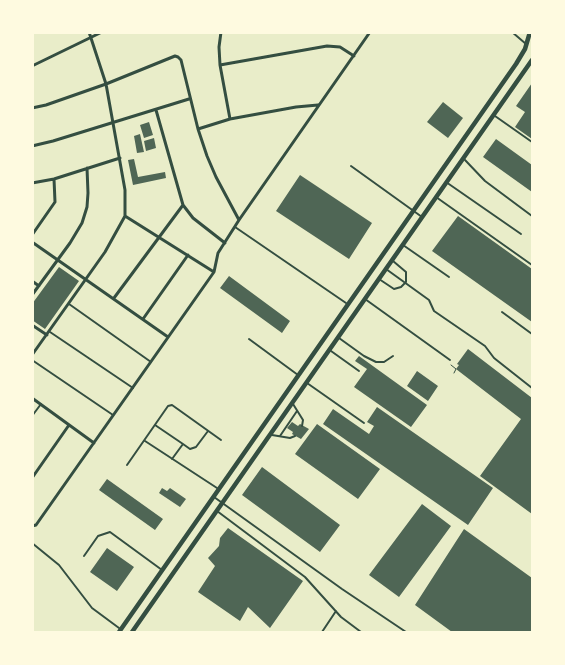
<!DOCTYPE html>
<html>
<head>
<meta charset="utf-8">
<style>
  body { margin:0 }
  #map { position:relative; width:565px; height:665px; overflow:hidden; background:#e9edc9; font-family:"Titillium Web",sans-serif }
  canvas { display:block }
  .frame { position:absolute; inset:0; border:34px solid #fefae0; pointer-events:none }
</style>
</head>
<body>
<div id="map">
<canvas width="565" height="665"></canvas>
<div class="frame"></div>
</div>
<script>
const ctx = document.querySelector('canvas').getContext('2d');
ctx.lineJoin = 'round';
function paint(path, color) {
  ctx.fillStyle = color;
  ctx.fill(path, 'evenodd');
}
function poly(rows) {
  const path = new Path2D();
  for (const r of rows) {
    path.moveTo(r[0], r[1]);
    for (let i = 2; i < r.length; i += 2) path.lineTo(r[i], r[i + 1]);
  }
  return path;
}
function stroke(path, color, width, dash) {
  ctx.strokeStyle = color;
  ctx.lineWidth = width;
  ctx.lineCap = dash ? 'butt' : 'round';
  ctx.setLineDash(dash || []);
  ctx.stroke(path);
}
paint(poly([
  [532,83,532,139,515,127,525,112,516,106],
  [443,102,463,118,448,138,427,122],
  [149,122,153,135,144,138,140,125],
  [140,134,144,152,137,153,134,136],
  [154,138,156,148,146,151,144,141],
  [496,139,532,165,532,192,483,157],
  [134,159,138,177,165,172,166,178,133,185,128,160],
  [300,175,372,223,349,259,276,211],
  [458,216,532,269,532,322,432,251],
  [59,267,79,281,45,329,32,320,32,304],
  [229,276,290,321,282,333,220,288],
  [468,349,532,398,532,514,480,476,521,419,456,369,459,365,457,364],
  [359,356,427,405,411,427,354,387,367,369,355,361],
  [417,371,438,386,428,401,407,386],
  [377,407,493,488,468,525,323,424,333,409,369,434,374,426,367,422],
  [292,422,298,426,300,424,309,429,301,439,292,434,293,432,287,428],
  [317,424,380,469,358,499,295,454],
  [262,467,340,525,320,552,242,495],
  [107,479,163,519,155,530,99,490],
  [162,488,167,491,170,488,186,499,180,507,159,493],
  [422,504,451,526,399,597,369,575],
  [228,528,303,581,270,628,248,607,240,621,198,592,215,566,208,558,219,546,220,538],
  [464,529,532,578,532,608,531,611,532,612,532,632,452,632,415,605],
  [107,548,134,567,117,591,90,572]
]), '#4f6655');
stroke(poly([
  [451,365,456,369,454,373]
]), '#344e41', 1);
stroke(poly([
  [512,32,526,44],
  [495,116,532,142],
  [465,160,485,181,532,216],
  [351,166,422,217],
  [446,182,521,234],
  [436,197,532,265],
  [235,227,346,303],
  [403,245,449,277],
  [386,269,429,300,434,311,485,346,494,358,532,388],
  [379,279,394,289,401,287,406,282,406,272,393,261],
  [365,299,450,360],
  [69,304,151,362],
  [502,312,532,334],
  [50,332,133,388],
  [339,338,364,356,376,362,384,362,393,356],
  [249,339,298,375],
  [331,351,359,371],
  [32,360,113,415],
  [307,383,364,423],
  [293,404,303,420,302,426],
  [32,416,41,404],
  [155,425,183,444,172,459],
  [272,435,290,438,295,436],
  [280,436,297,411],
  [145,441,217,488],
  [183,444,190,449,196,447,208,431],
  [127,465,168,406,172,405,221,440],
  [214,497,342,589,406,632],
  [217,511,305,577,341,617,361,632],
  [32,543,59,565,92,608,119,628],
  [84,556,98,536,110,532,162,570],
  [322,632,336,611]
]), '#344e41', 2);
stroke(poly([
  [221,32,219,47,220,65,230,119],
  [220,65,327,46,340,47,354,56],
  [32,66,102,32],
  [32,108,46,105,106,84,175,56,178,57,181,60,198,129,207,156,216,177,239,220],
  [156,110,183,205,193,218,225,243],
  [198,129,230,119,296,107,318,105],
  [32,146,53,141,189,99],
  [32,183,54,179,120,158],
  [125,216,214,272],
  [32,235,55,202,54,179],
  [32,242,168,337],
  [32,281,39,286],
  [32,295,70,243,82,223,87,207,88,193,87,168],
  [114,298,183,205],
  [143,319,188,255],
  [32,325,47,335],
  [32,355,105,252,125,216,125,190,106,84,89,32],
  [32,398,94,443],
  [32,478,69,425],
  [32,526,36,525,214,272,218,253,239,220,370,32]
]), '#344e41', 3);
stroke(poly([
  [119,632,516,64,525,49,530,32],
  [132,632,532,60]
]), '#344e41', 4.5);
</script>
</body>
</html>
